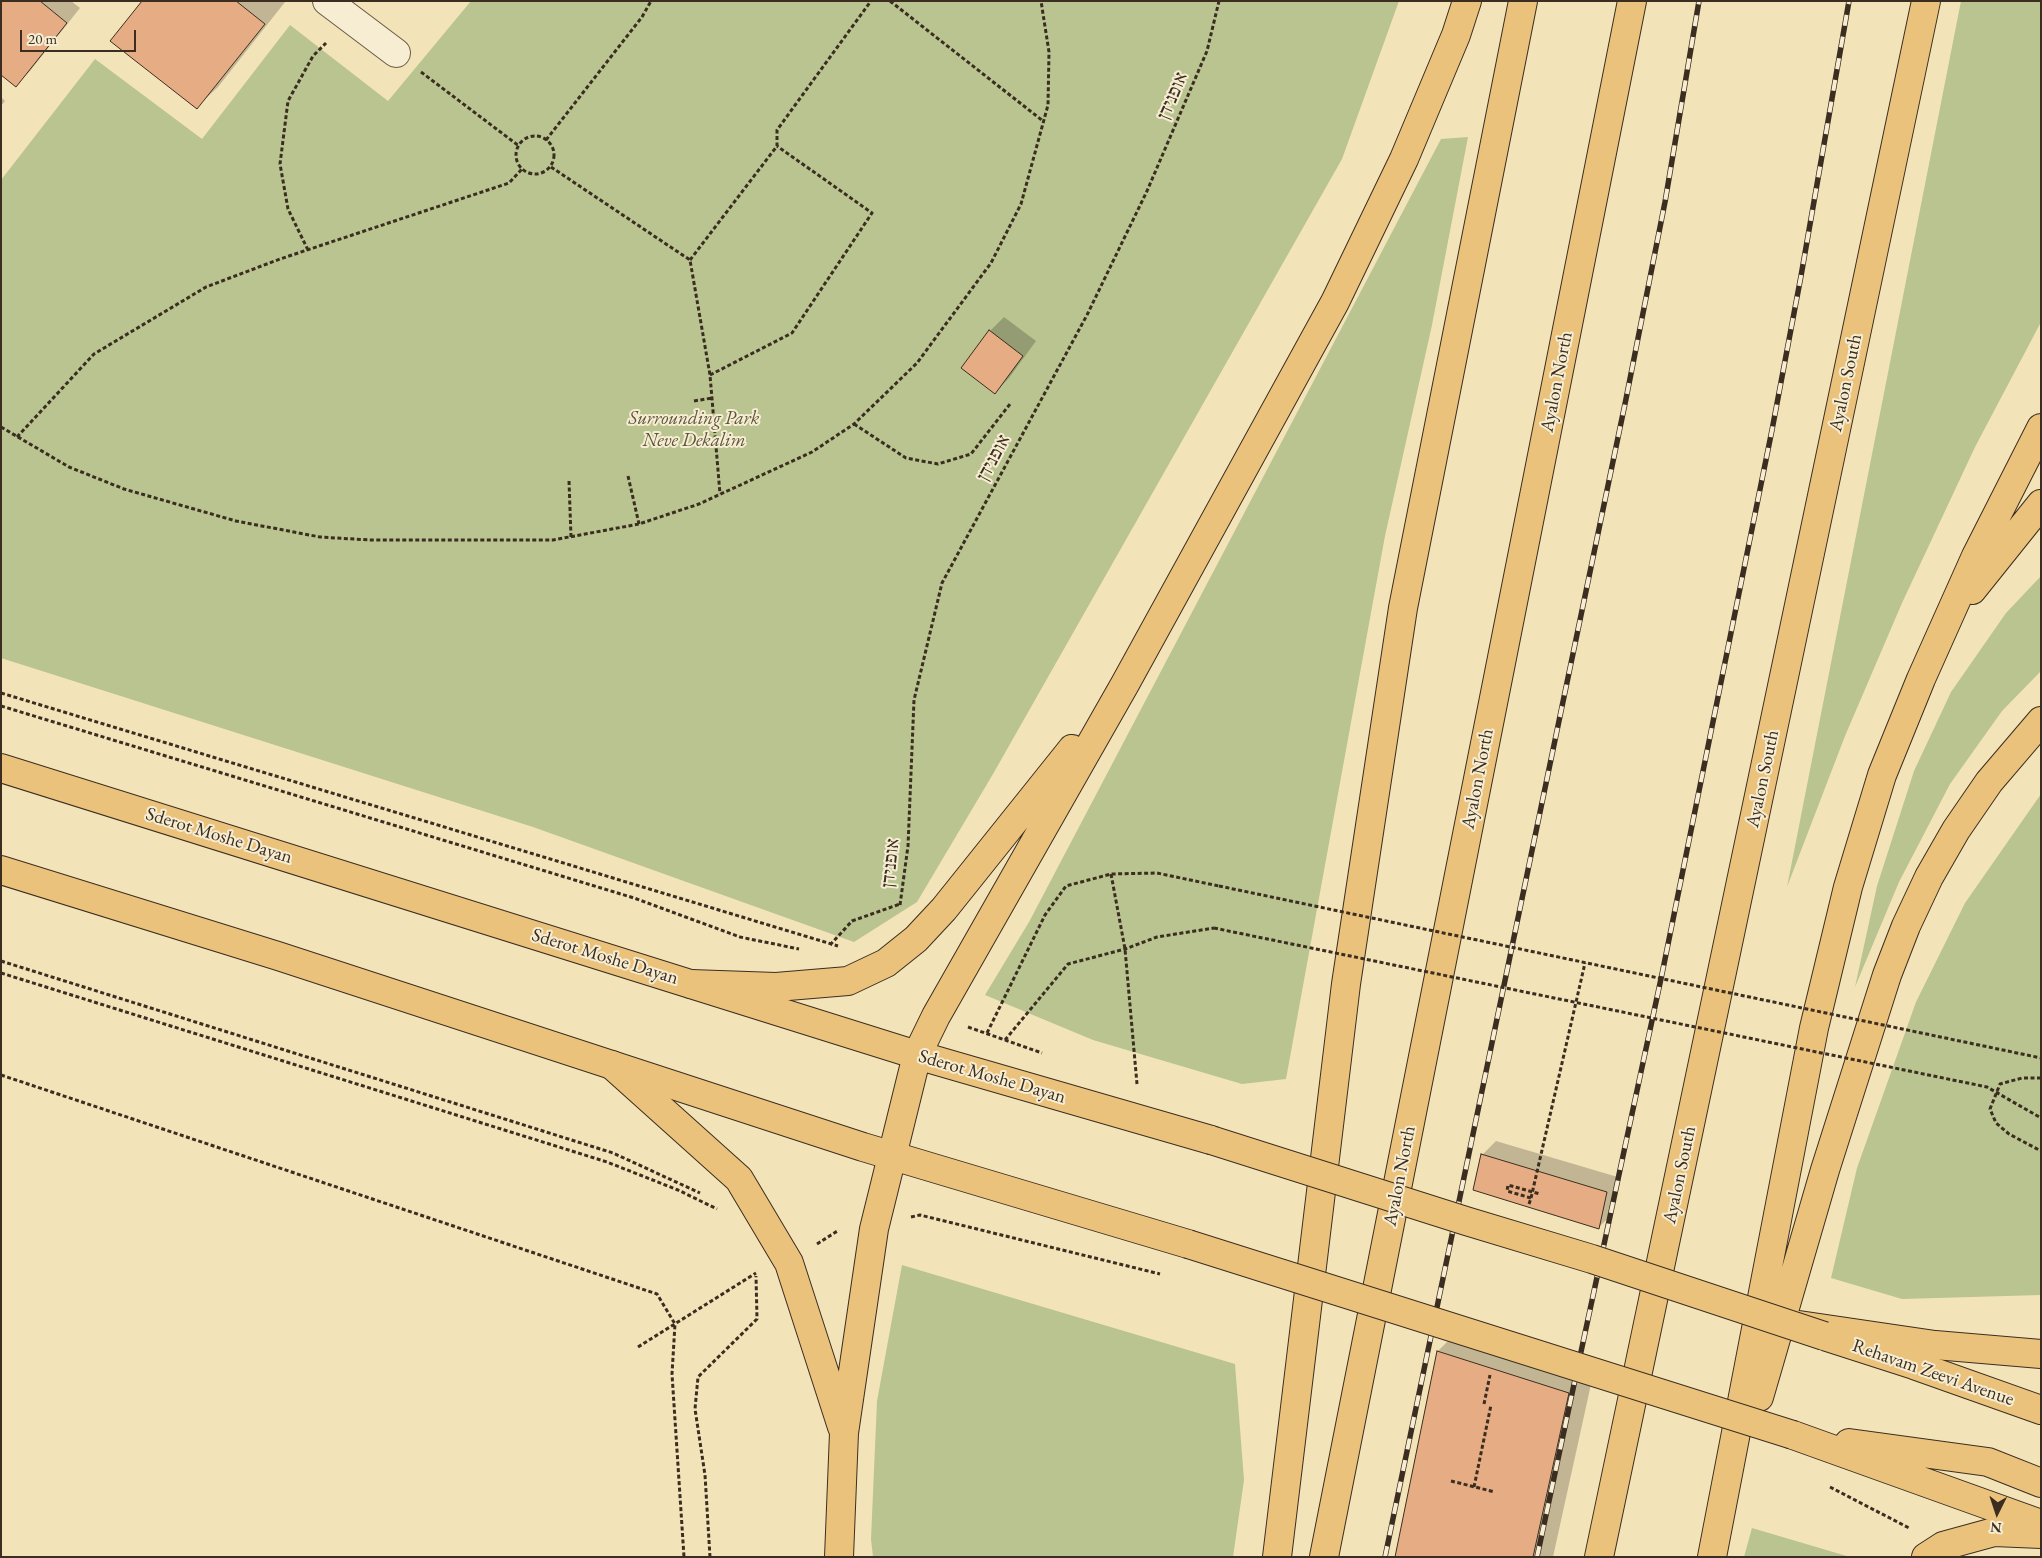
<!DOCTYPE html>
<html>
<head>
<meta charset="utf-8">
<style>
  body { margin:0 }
  #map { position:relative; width:2042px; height:1558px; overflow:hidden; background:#f3e3b9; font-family:"EB Garamond",serif }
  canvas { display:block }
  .frame { position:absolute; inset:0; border:2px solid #3b2e20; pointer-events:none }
  .north { position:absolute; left:1972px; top:1488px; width:50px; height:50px; -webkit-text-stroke:4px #f7edd2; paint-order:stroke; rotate:184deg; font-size:14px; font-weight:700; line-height:20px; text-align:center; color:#3b2e20 }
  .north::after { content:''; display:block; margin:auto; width:18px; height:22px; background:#3b2e20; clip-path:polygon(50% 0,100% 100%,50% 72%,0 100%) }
  .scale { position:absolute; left:20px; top:30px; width:116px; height:22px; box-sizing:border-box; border:2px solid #3b2e20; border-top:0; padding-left:6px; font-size:15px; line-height:18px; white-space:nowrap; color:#3b2e20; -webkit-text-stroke:4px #f7edd2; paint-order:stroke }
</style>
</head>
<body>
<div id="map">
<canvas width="2042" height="1558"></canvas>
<div class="frame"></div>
<div class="north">N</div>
<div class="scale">20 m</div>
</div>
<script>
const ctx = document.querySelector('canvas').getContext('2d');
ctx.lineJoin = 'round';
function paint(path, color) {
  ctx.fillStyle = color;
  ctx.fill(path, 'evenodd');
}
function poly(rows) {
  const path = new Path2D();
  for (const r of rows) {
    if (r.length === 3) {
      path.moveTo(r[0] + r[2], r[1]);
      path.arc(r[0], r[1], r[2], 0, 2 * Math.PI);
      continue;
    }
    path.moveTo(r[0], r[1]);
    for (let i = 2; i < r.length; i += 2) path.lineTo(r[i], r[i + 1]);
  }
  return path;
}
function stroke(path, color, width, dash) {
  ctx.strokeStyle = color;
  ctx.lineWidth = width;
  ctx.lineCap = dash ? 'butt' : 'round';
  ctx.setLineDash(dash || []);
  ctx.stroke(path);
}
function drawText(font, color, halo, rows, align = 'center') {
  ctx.font = font + ' "EB Garamond","Frank Ruhl Libre",serif';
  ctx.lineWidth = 4;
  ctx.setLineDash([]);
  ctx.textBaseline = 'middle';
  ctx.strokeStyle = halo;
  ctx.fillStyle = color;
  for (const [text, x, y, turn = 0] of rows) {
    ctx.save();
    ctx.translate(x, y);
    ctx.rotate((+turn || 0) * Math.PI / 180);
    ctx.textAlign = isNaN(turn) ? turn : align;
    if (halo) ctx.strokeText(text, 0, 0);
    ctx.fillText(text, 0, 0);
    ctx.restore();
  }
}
paint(poly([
  [471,1,1399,1,1342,159,993,774,917,902,854,942,533,827,1,658,1,180,95,59,202,139,290,25,388,101],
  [1961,1,2041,1,2041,322,1975,447,1902,603,1845,736,1787,887],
  [1468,137,1432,325,1385,536,1286,1079,1242,1084,1093,1040,985,995,1029,922,1441,139],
  [2041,576,2041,671,2002,711,1950,784,1899,882,1855,987,1877,886,1914,771,1951,692,2006,613],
  [2041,794,2041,1295,1902,1299,1831,1278,1857,1168,1916,1002,1965,903],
  [902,1265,1235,1364,1244,1480,1233,1557,873,1557,871,1539,877,1401],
  [1752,1528,1850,1557,1744,1557]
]), '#b9c490');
paint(poly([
  [2,1,71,1,80,8,30,71,16,85],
  [143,1,283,1,285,2,218,87,197,107],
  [1,97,5,101,1,106],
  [1004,317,1036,341,1009,378,995,392,990,331],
  [1496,1141,1621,1178,1613,1213,1599,1227,1482,1155],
  [1465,1324,1595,1366,1553,1557,1396,1557,1438,1351]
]), '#0003');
const building = poly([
  [1,1,40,1,67,23,16,87,1,75,1,1],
  [142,1,236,1,265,24,197,109,110,41,142,1],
  [989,330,1023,356,995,394,961,368,989,330],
  [1481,1154,1607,1192,1599,1229,1473,1190,1481,1154],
  [1437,1351,1569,1393,1533,1557,1395,1557,1437,1351]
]);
paint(building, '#e6ac84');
stroke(building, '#3b2e20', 1);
const minor = poly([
  [327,1,396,53]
]);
const major = poly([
  [1,768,917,1055,1211,1140],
  [1,870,278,956,863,1147,1188,1244],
  [1827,1337,1914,1365,2041,1410],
  [1793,1435,2041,1524],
  [1849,1443,1988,1462,2041,1483]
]);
const highway = poly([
  [1972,590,2041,504],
  [691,984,776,987,848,981,886,963,916,939,944,909,1072,749],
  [612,1065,739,1179,789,1263,842,1427],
  [1799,1325,1935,1345,2041,1354],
  [1759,1397,1825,1170,1887,975,1906,926,1929,877,1956,830,1989,782,2041,721],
  [839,1557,844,1433,874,1229,917,1055,936,1016,1125,684,1335,302,1404,159,1456,35,1467,1],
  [1277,1557,1346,984,1403,608,1523,1],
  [1324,1557,1632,1],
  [1599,1557,1926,1],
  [1712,1557,1814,1028,1848,887,1882,775,1921,679,1976,556,2041,428],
  [1926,1557,1943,1546,1994,1532,2041,1534]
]);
stroke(minor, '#695b46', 30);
stroke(major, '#3b2e20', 30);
stroke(highway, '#3b2e20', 30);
stroke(poly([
  [890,1,1043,121],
  [421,72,519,146],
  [535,155,19],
  [546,140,642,17,651,1],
  [551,167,690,260,710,375,720,494],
  [308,250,288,209,280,164,288,101,313,56,326,43],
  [690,260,777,146,777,130,871,1],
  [710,375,792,333,872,213,777,146],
  [694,401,712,398],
  [854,424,906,458,938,464,971,454,1010,404],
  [1,427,69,467,124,489,236,521,320,537,370,540,553,540,639,524,699,504,812,452,854,424,917,363,991,263,1021,204,1048,105,1049,52,1041,1],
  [17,437,94,354,206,287,280,259,509,183,522,169],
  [628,476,639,524],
  [569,481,571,537],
  [1,693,838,946],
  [1,706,634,898,740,937,799,949],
  [1111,874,1125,949,1137,1084],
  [900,905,908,846,914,700,942,583,1087,315,1147,191,1207,51,1219,1],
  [830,945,852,921,900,904],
  [1,961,613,1153,700,1193],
  [1,973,607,1162,678,1190,717,1209],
  [968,1027,1042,1053],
  [987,1033,1045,915,1066,886,1111,874,1157,873,1219,886],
  [1005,1040,1068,964,1125,949,1157,937,1214,928],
  [1,1075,657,1294,675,1324,672,1374,684,1557],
  [2041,1078,2022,1078,2000,1084,1990,1109,1996,1123,2009,1134,2041,1151],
  [1529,1204,1531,1198,1507,1191,1508,1185,1540,1194],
  [911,1217,920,1215,1160,1274],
  [817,1244,839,1230],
  [638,1347,756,1273],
  [1484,1404,1490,1375],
  [1451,1481,1495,1492],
  [1474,1487,1491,1405],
  [1830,1487,1909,1528],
  [710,1557,705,1475,695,1409,698,1377,757,1319,756,1276]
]), '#3b2e20', 3, [4, 2.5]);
stroke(minor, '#f7edd2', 28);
stroke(major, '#eac27c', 28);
stroke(highway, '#eac27c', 28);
const rail = poly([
  [1385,1557,1626,399,1665,202,1699,1],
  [1537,1557,1662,974,1772,430,1801,276,1849,1]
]);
stroke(rail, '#3b2e20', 5.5);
stroke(rail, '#f7edd2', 4, [11]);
const majorBridge = poly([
  [1211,1140,1466,1221,1592,1259,1824,1336],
  [1188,1244,1793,1435]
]);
stroke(majorBridge, '#3b2e20', 30, []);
stroke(poly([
  [1219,886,2041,1058],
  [1214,928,1987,1087,2041,1118],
  [1531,1198,1585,963]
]), '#3b2e20', 3, [4, 2.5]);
stroke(majorBridge, '#eac27c', 28);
drawText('19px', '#3b2e20', '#f7edd2', [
  ["אופנידן",1173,96,-67],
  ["Ayalon North",1557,382,-79],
  ["Ayalon South",1846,383,-78],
  ["אופנידן",994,458,-62],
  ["Ayalon North",1478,779,-79],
  ["Ayalon South",1763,779,-78],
  ["Sderot Moshe Dayan",219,836,17],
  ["אופנידן",891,863,-84],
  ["Sderot Moshe Dayan",605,957,17],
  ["Sderot Moshe Dayan",992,1077,16],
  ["Ayalon South",1680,1175,-78],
  ["Ayalon North",1400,1176,-79],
  ["Rehavam Zeevi Avenue",1933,1373,19]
]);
drawText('italic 19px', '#5a543c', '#f7edd2', [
  ["Surrounding Park",694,419],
  ["Neve Dekalim",694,441]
]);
</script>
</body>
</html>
